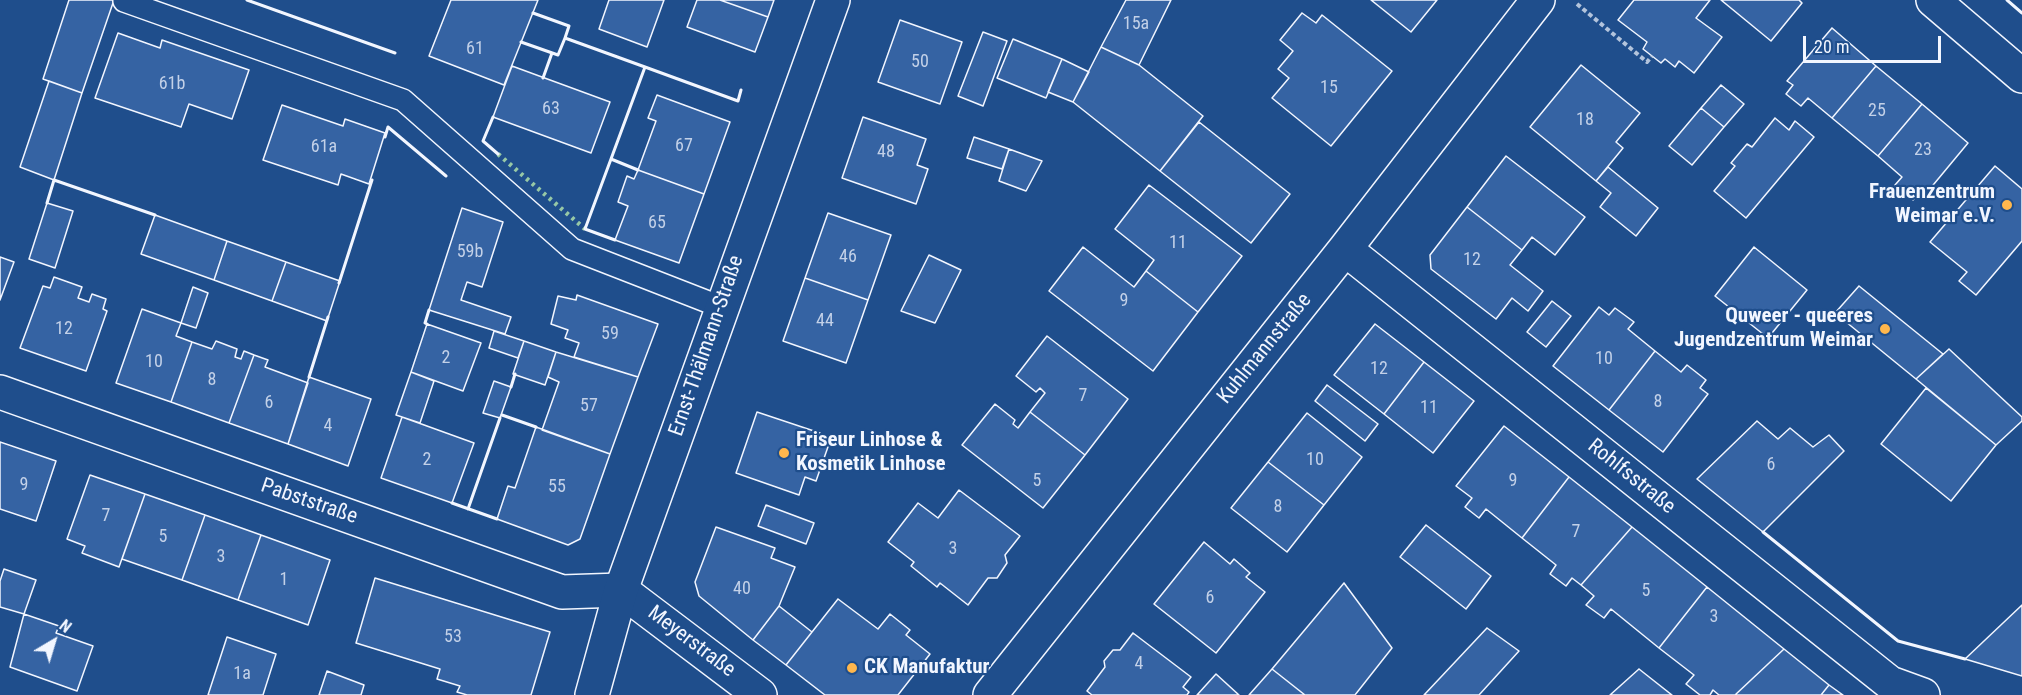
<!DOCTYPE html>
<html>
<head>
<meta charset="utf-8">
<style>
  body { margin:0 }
  #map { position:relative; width:2022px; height:695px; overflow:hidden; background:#1f4e8c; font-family:"Roboto Condensed",sans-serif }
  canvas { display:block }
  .north { position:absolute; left:24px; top:611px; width:60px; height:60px; -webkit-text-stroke:4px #1f4e8c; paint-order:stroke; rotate:38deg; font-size:16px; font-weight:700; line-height:24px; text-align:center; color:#f2f6ff }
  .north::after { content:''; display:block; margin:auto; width:21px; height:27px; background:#f2f6ff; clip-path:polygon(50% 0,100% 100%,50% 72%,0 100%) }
  .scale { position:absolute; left:1803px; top:36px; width:138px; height:27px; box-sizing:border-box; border:3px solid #f2f6ff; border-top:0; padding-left:8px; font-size:18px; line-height:21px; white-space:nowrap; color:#f2f6ff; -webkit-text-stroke:4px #1f4e8c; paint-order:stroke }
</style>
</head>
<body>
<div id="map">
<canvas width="2022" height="695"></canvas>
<div class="north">N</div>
<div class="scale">20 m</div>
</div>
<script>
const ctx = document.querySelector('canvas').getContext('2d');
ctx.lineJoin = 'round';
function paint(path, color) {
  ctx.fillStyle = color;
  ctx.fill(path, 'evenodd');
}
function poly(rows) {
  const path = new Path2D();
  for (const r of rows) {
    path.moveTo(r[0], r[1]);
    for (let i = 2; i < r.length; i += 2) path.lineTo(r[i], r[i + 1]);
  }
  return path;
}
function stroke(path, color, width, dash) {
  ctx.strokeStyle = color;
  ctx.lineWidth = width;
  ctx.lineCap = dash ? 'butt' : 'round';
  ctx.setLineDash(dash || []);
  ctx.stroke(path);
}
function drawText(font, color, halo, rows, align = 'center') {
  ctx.font = font + ' "Roboto Condensed",sans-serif';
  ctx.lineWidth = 4.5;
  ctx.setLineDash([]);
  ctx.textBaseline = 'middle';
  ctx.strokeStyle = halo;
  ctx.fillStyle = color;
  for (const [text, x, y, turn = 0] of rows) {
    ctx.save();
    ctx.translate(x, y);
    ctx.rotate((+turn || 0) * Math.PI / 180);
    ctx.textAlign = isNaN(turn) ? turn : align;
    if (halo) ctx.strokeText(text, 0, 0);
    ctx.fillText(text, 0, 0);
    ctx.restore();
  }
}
const building = poly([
  [69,0,114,0,82,93,43,79,69,0],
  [451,0,538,0,504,85,429,56,451,0],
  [609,0,664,0,647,47,599,29,609,0],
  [697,0,720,0,768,17,755,52,687,27,697,0],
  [720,0,774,0,768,17,720,0],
  [1126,0,1171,0,1139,65,1101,47,1126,0],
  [1371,0,1437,0,1411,32,1371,0],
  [1634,0,1710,0,1696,18,1722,37,1694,73,1679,61,1675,67,1665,59,1661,63,1643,49,1647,42,1618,20,1634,0],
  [1721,0,1799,0,1802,3,1771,41,1721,0],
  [1302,13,1316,23,1322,15,1392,71,1331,146,1272,98,1289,78,1278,69,1293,51,1280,40,1302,13],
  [900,20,962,42,940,104,878,82,900,20],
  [1832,28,1876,66,1832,118,1808,98,1801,106,1786,94,1793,85,1787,81,1832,28],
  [983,32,1007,41,983,106,958,96,983,32],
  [118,33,160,48,162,40,249,70,232,119,189,104,181,127,95,98,118,33],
  [1013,39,1062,59,1046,98,997,78,1013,39],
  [1101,47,1139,65,1203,116,1160,171,1073,102,1101,47],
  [1062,59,1089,72,1073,102,1048,92,1062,59],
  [1581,65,1640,113,1616,142,1623,148,1596,181,1530,127,1581,65],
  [512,66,610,102,591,153,493,117,512,66],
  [1876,66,1922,104,1878,156,1832,118,1876,66],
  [49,81,82,93,54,180,20,167,49,81],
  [1721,85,1744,104,1724,127,1701,108,1721,85],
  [657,95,730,122,704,194,638,170,656,121,648,118,657,95],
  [1922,104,1968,143,1924,196,1920,192,1913,200,1895,185,1902,177,1878,156,1922,104],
  [282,105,343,126,345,119,385,133,369,184,341,174,338,185,263,160,282,105],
  [1701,108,1724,127,1692,165,1669,146,1701,108],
  [863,117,926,139,917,165,928,169,916,204,842,178,863,117],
  [1775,118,1789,130,1795,121,1814,137,1746,218,1714,191,1735,166,1731,163,1747,144,1752,147,1775,118],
  [1199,122,1290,194,1251,243,1160,171,1199,122],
  [974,137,1009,149,1002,169,967,158,974,137],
  [1009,149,1042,161,1026,191,999,181,1009,149],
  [1506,156,1585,217,1555,255,1532,237,1522,250,1467,207,1506,156],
  [1995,166,2022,189,2022,241,1976,295,1959,281,1967,272,1930,242,1995,166],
  [1608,167,1658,208,1636,236,1600,207,1611,193,1596,181,1608,167],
  [638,170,704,194,679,263,615,240,628,206,618,202,627,176,634,179,638,170],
  [1149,185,1242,256,1198,312,1146,271,1154,260,1115,229,1149,185],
  [47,203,73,211,55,268,29,259,47,203],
  [1467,207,1522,250,1510,265,1543,291,1528,311,1512,298,1496,319,1431,269,1430,255,1467,207],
  [462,208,503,222,482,287,467,282,461,300,511,317,505,334,429,310,462,208],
  [828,213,891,235,868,300,805,278,828,213],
  [155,215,227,241,214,280,141,254,155,215],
  [227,241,286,262,272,301,214,280,227,241],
  [1083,247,1134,287,1146,271,1198,312,1153,371,1049,291,1083,247],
  [1754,247,1807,290,1768,338,1715,296,1754,247],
  [929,255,961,270,935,323,901,311,929,255],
  [0,257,14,262,0,300,0,257],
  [286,262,340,281,327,321,272,301,286,262],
  [54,277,82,287,78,298,89,302,92,294,106,299,103,309,107,311,86,371,20,348,43,286,50,288,54,277],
  [805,278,868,300,846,363,783,341,805,278],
  [1859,286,1943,354,1916,379,1835,313,1859,286],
  [193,287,208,293,196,328,181,323,193,287],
  [577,295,658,324,638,377,574,357,579,343,565,338,568,330,551,324,558,296,576,300,577,295],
  [1552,301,1571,316,1546,347,1527,332,1552,301],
  [1599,307,1609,315,1615,308,1634,322,1628,329,1655,351,1609,410,1553,366,1599,307],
  [142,309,181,323,176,336,192,342,171,402,116,383,142,309],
  [427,324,481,343,463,391,411,372,427,324],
  [1375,324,1424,362,1384,414,1334,375,1375,324],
  [494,331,524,341,518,358,489,348,494,331],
  [1047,336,1128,399,1085,455,1030,412,1045,393,1040,388,1036,392,1016,376,1047,336],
  [216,341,237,349,235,357,241,359,244,351,254,355,229,423,171,402,192,342,212,349,216,341],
  [524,341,556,352,545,385,513,374,524,341],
  [1949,349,2022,417,2022,421,1996,445,1916,379,1949,349],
  [1655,351,1681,372,1687,365,1706,380,1700,388,1708,394,1663,452,1609,410,1655,351],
  [556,352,638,377,610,454,542,430,559,382,548,377,556,352],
  [254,355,268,360,265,367,308,383,288,444,229,423,254,355],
  [1424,362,1474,401,1433,453,1384,414,1424,362],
  [411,372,434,381,420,423,396,415,411,372],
  [309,377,371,399,348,466,288,444,309,377],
  [494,381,511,387,500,418,483,413,494,381],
  [1327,385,1378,424,1365,441,1315,401,1327,385],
  [1926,388,1996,445,1951,501,1881,444,1926,388],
  [995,404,1015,420,1013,424,1018,428,1030,412,1085,455,1043,508,962,445,995,404],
  [757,412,820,433,818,439,829,444,816,481,805,477,799,495,736,473,757,412],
  [1307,413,1362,457,1324,505,1268,462,1307,413],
  [402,417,474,443,452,503,381,478,402,417],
  [1757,421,1778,439,1790,428,1813,447,1829,435,1844,451,1763,532,1697,479,1757,421],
  [1504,426,1569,477,1522,538,1486,509,1479,518,1465,507,1472,498,1456,486,1504,426],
  [536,427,610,454,580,539,568,545,497,519,508,486,515,488,536,427],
  [0,442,56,461,36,521,0,509,0,442],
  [1268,462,1324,505,1287,552,1231,508,1268,462],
  [90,475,145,494,119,567,82,553,85,546,67,539,90,475],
  [1569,477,1632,527,1581,585,1572,578,1566,586,1550,574,1556,565,1522,538,1569,477],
  [959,490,1020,536,1005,555,1007,563,997,578,988,578,968,605,940,583,937,587,911,566,914,562,888,542,918,503,938,518,959,490],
  [145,494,205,515,182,580,122,559,145,494],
  [766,505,814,523,806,544,758,526,766,505],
  [205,515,261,535,238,600,182,580,205,515],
  [1426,525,1491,576,1466,609,1400,557,1426,525],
  [716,527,775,548,771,558,795,567,779,606,753,640,699,596,695,582,716,527],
  [1632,527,1707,587,1659,648,1611,609,1604,618,1586,605,1594,596,1581,585,1632,527],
  [261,535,330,560,308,625,238,600,261,535],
  [1204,542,1230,564,1234,559,1250,573,1246,577,1265,592,1216,653,1154,604,1204,542],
  [4,569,36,580,24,614,0,607,0,581,4,569],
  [375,578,550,632,531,695,467,695,457,692,460,686,437,679,440,669,356,643,375,578],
  [1344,583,1392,648,1355,695,1305,695,1272,669,1344,583],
  [1707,587,1784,649,1735,695,1719,695,1713,690,1710,695,1700,695,1686,684,1694,675,1659,648,1707,587],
  [838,599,878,629,890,614,910,630,906,635,930,654,898,695,825,695,786,665,838,599],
  [2022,605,2022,676,1965,659,2022,605],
  [779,606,812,632,786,665,753,640,779,606],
  [24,614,59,626,56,633,93,646,77,691,10,667,24,614],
  [1487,628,1519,651,1479,695,1424,695,1487,628],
  [1133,633,1191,677,1183,687,1189,692,1187,695,1092,695,1087,691,1105,667,1104,661,1113,650,1120,650,1133,633],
  [227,637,276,654,263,695,208,695,227,637],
  [1784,649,1829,685,1821,695,1735,695,1784,649],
  [1272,669,1305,695,1249,695,1272,669],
  [1639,669,1672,695,1610,695,1639,669],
  [327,671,364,685,361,695,319,695,327,671],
  [1216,674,1239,695,1197,695,1216,674],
  [1829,685,1843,695,1821,695,1829,685]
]);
paint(building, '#3563a3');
stroke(building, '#f2f6ff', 1.5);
const service = poly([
  [124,1,403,100,572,249,721,307]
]);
const minor = poly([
  [1933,0,2022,76],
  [1345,249,1890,683,1923,695],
  [0,392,562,592,621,590,760,695],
  [990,695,1345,249,1538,0]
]);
const tertiary = poly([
  [592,695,621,590,833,0]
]);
stroke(service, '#f2f6ff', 24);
stroke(minor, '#f2f6ff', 36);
stroke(tertiary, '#f2f6ff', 36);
stroke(poly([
  [1577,4,1647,62,1652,56]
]), '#b3c4dc', 4, [4.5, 3]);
stroke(service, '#1f4e8c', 21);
stroke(minor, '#1f4e8c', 33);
stroke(tertiary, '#1f4e8c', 33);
stroke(poly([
  [498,154,585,229]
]), '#97c8a6', 4.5, [3, 4.5]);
stroke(poly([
  [247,0,395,53],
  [2007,0,2022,13],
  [533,13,569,26,565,38,645,67],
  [521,42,558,55,565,38],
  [543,78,552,53],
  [493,117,483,141,498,154],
  [385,137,388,127,446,176],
  [611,159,645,67,738,101,741,90],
  [47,203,54,180,155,215],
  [615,240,585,229,611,159,638,170],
  [339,283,372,180],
  [427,324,425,323,429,310],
  [309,377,328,317],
  [511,387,515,374],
  [502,415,536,427],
  [452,503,497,519],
  [468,509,500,418],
  [1763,532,1898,641,1965,659]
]), '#f2f6ff', 3);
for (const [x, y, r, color] of [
  [2007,205,6,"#ffb74d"],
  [1885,329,6,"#ffb74d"],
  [784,453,6,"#ffb74d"],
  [852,668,6,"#ffb74d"]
]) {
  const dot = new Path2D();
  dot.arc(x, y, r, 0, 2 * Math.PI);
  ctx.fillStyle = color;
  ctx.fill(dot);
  stroke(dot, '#1f4e8c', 2);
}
drawText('18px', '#c3d1e8', null, [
  ["15a",1136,24],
  ["61",475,49],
  ["50",920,62],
  ["61b",172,84],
  ["15",1329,88],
  ["63",551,109],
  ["25",1877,111],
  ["18",1585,120],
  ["67",684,146],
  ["61a",324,147],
  ["23",1923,150],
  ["48",886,152],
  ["65",657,223],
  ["11",1178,243],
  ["59b",470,252],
  ["46",848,257],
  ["12",1472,260],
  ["9",1124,301],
  ["44",825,321],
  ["12",64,329],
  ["59",610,334],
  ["2",446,358],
  ["10",1604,359],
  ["10",154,362],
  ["12",1379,369],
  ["8",212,380],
  ["7",1083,396],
  ["8",1658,402],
  ["6",269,403],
  ["57",589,406],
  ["11",1429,408],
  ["4",328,426],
  ["2",427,460],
  ["10",1315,460],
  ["6",1771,465],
  ["5",1037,481],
  ["9",1513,481],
  ["9",24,485],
  ["55",557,487],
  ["8",1278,507],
  ["7",106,516],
  ["7",1576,532],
  ["5",163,537],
  ["3",953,549],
  ["3",221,557],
  ["1",284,580],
  ["40",742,589],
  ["5",1646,591],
  ["6",1210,598],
  ["3",1714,617],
  ["53",453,637],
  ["4",1139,664],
  ["1a",242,674]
]);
drawText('bold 21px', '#f2f6ff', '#1f4e8c', [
  ["Frauenzentrum",1995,193],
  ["Weimar e.V.",1995,217],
  ["Quweer - queeres",1873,317],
  ["Jugendzentrum Weimar",1873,341],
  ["Friseur Linhose &",796,441,"left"],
  ["Kosmetik Linhose",796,465,"left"],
  ["CK Manufaktur",864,668,"left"]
], 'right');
drawText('21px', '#f2f6ff', '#1f4e8c', [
  ["Ernst-Thälmann-Straße",707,346,-71],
  ["Kuhlmannstraße",1265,349,-51],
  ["Rohlfsstraße",1631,477,39],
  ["Pabststraße",309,502,19],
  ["Meyerstraße",691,642,37]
]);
</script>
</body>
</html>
